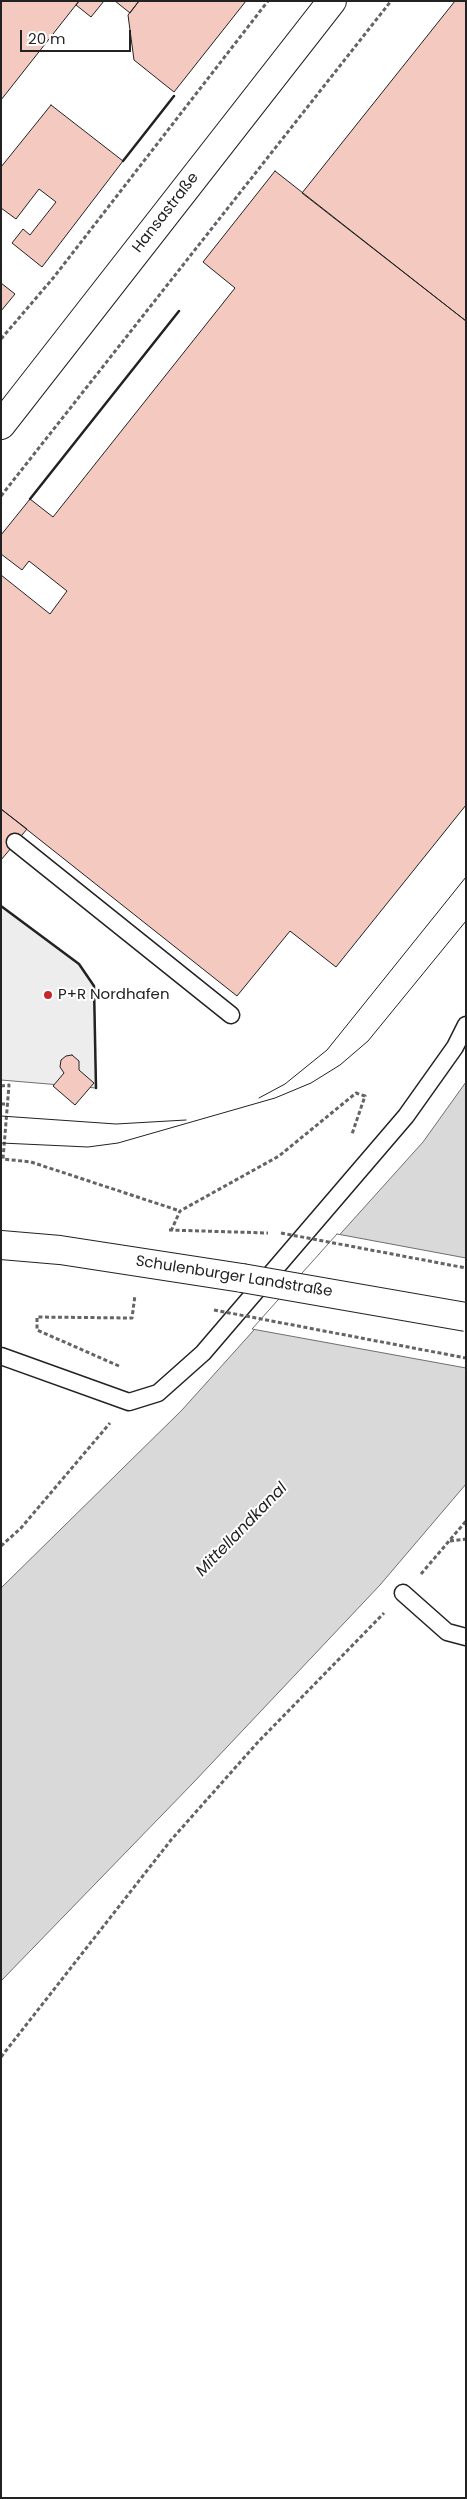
<!DOCTYPE html>
<html>
<head>
<meta charset="utf-8">
<style>
  body { margin:0 }
  #map { position:relative; width:467px; height:2499px; overflow:hidden; background:#fff; font-family:Poppins,sans-serif }
  canvas { display:block }
  .frame { position:absolute; inset:0; border:2px solid #222; pointer-events:none }
  .scale { position:absolute; left:20px; top:30px; width:111px; height:22px; box-sizing:border-box; border:2px solid #222; border-top:0; padding-left:6px; font-size:15px; line-height:18px; white-space:nowrap; color:#222; -webkit-text-stroke:4px #fff; paint-order:stroke }
</style>
</head>
<body>
<div id="map">
<canvas width="467" height="2499"></canvas>
<div class="frame"></div>
<div class="scale">20 m</div>
</div>
<script>
const ctx = document.querySelector('canvas').getContext('2d');
ctx.lineJoin = 'round';
function paint(path, color) {
  ctx.fillStyle = color;
  ctx.fill(path, 'evenodd');
}
function poly(rows) {
  const path = new Path2D();
  for (const r of rows) {
    path.moveTo(r[0], r[1]);
    for (let i = 2; i < r.length; i += 2) path.lineTo(r[i], r[i + 1]);
  }
  return path;
}
function stroke(path, color, width, dash) {
  ctx.strokeStyle = color;
  ctx.lineWidth = width;
  ctx.lineCap = dash ? 'butt' : 'round';
  ctx.setLineDash(dash || []);
  ctx.stroke(path);
}
function drawText(font, color, halo, rows, align = 'center') {
  ctx.font = font + ' Poppins,sans-serif';
  ctx.lineWidth = 4;
  ctx.setLineDash([]);
  ctx.textBaseline = 'middle';
  ctx.strokeStyle = halo;
  ctx.fillStyle = color;
  for (const [text, x, y, turn = 0] of rows) {
    ctx.save();
    ctx.translate(x, y);
    ctx.rotate((+turn || 0) * Math.PI / 180);
    ctx.textAlign = isNaN(turn) ? turn : align;
    if (halo) ctx.strokeText(text, 0, 0);
    ctx.fillText(text, 0, 0);
    ctx.restore();
  }
}
const parking = poly([
  [1,906,79,964,94,986,96,1088,1,1080,1,906]
]);
paint(parking, '#ededed');
stroke(parking, '#6f6f6f', 1);
const water = poly([
  [466,1082,466,1484,380,1585,193,1783,1,1981,1,1588,182,1410,423,1142,466,1082]
]);
paint(water, '#d9d9d9');
stroke(water, '#6f6f6f', 1);
const pier = poly([
  [337,1234,466,1258,466,1368,252,1329,337,1234]
]);
paint(pier, '#fff');
stroke(pier, '#6f6f6f', 1);
const building = poly([
  [1,1,79,1,1,100,1,1],
  [79,1,104,1,91,17,76,5,79,1],
  [115,1,139,1,130,13,115,1],
  [139,1,246,1,174,92,134,60,128,15,139,1],
  [455,1,466,1,466,321,302,193,455,1],
  [51,105,123,161,42,267,12,243,23,229,30,235,56,202,39,189,16,219,1,208,1,167,51,105],
  [275,171,466,321,466,805,336,967,290,931,237,996,1,809,1,575,50,614,67,591,29,561,22,570,1,554,1,535,30,499,53,517,235,288,203,262,275,171],
  [1,283,15,294,1,311,1,283],
  [1,809,27,829,1,860,1,809],
  [72,1055,79,1061,79,1070,94,1083,75,1105,53,1086,64,1073,60,1067,61,1060,66,1056,72,1055]
]);
paint(building, '#f3c9c0');
stroke(building, '#222', 1);
const service = poly([
  [15,842,231,1015],
  [1,1356,129,1402,158,1393,203,1353,406,1116,455,1047,466,1025],
  [403,1593,447,1632,466,1637]
]);
const minor = poly([
  [1,425,332,1]
]);
const secondary = poly([
  [1,1245,60,1250,242,1278]
]);
stroke(service, '#222', 19);
stroke(minor, '#222', 30);
stroke(secondary, '#222', 30);
stroke(poly([
  [1,339,54,277,268,1],
  [1,496,391,1],
  [1,1086,9,1085,3,1159,31,1162,180,1211],
  [1,1104,8,1104],
  [169,1230,268,1233],
  [171,1231,180,1211,279,1156,356,1093,365,1096,352,1134],
  [119,1366,37,1330,37,1317,132,1318,135,1295],
  [450,1541,466,1539],
  [1,1546,21,1528,110,1423],
  [421,1574,466,1521],
  [1,2057,171,1840,258,1742,384,1613]
]), '#646464', 3, [4, 2.5]);
stroke(service, '#fff', 16);
stroke(minor, '#fff', 28);
stroke(secondary, '#fff', 28);
stroke(poly([
  [259,1098,285,1084,327,1050,466,877],
  [1,1116,116,1124,186,1120],
  [1,1143,88,1147,118,1143,275,1098,311,1083,340,1065,368,1041,466,921]
]), '#222', 1);
const secondaryBridge = poly([
  [242,1278,466,1317]
]);
stroke(secondaryBridge, '#222', 30, []);
stroke(poly([
  [281,1233,466,1268],
  [214,1310,466,1358]
]), '#646464', 3, [4, 2.5]);
stroke(secondaryBridge, '#fff', 28);
stroke(poly([
  [123,161,174,96],
  [30,499,179,311],
  [1,906,79,964,94,986,96,1088]
]), '#222', 2.5);
for (const [x, y, r, color] of [
  [48,995,5,"#c62828"]
]) {
  const dot = new Path2D();
  dot.arc(x, y, r, 0, 2 * Math.PI);
  ctx.fillStyle = color;
  ctx.fill(dot);
  stroke(dot, '#fff', 2);
}
drawText('15px', '#222', '#fff', [
  ["Hansastraße",166,213,-52],
  ["Schulenburger Landstraße",234,1277,9]
]);
drawText('15px', '#222', '#fff', [
  ["P+R Nordhafen",58,995]
], 'left');
drawText('italic 16px', '#222', '#fff', [
  ["Mittellandkanal",242,1530,-46]
]);
</script>
</body>
</html>
